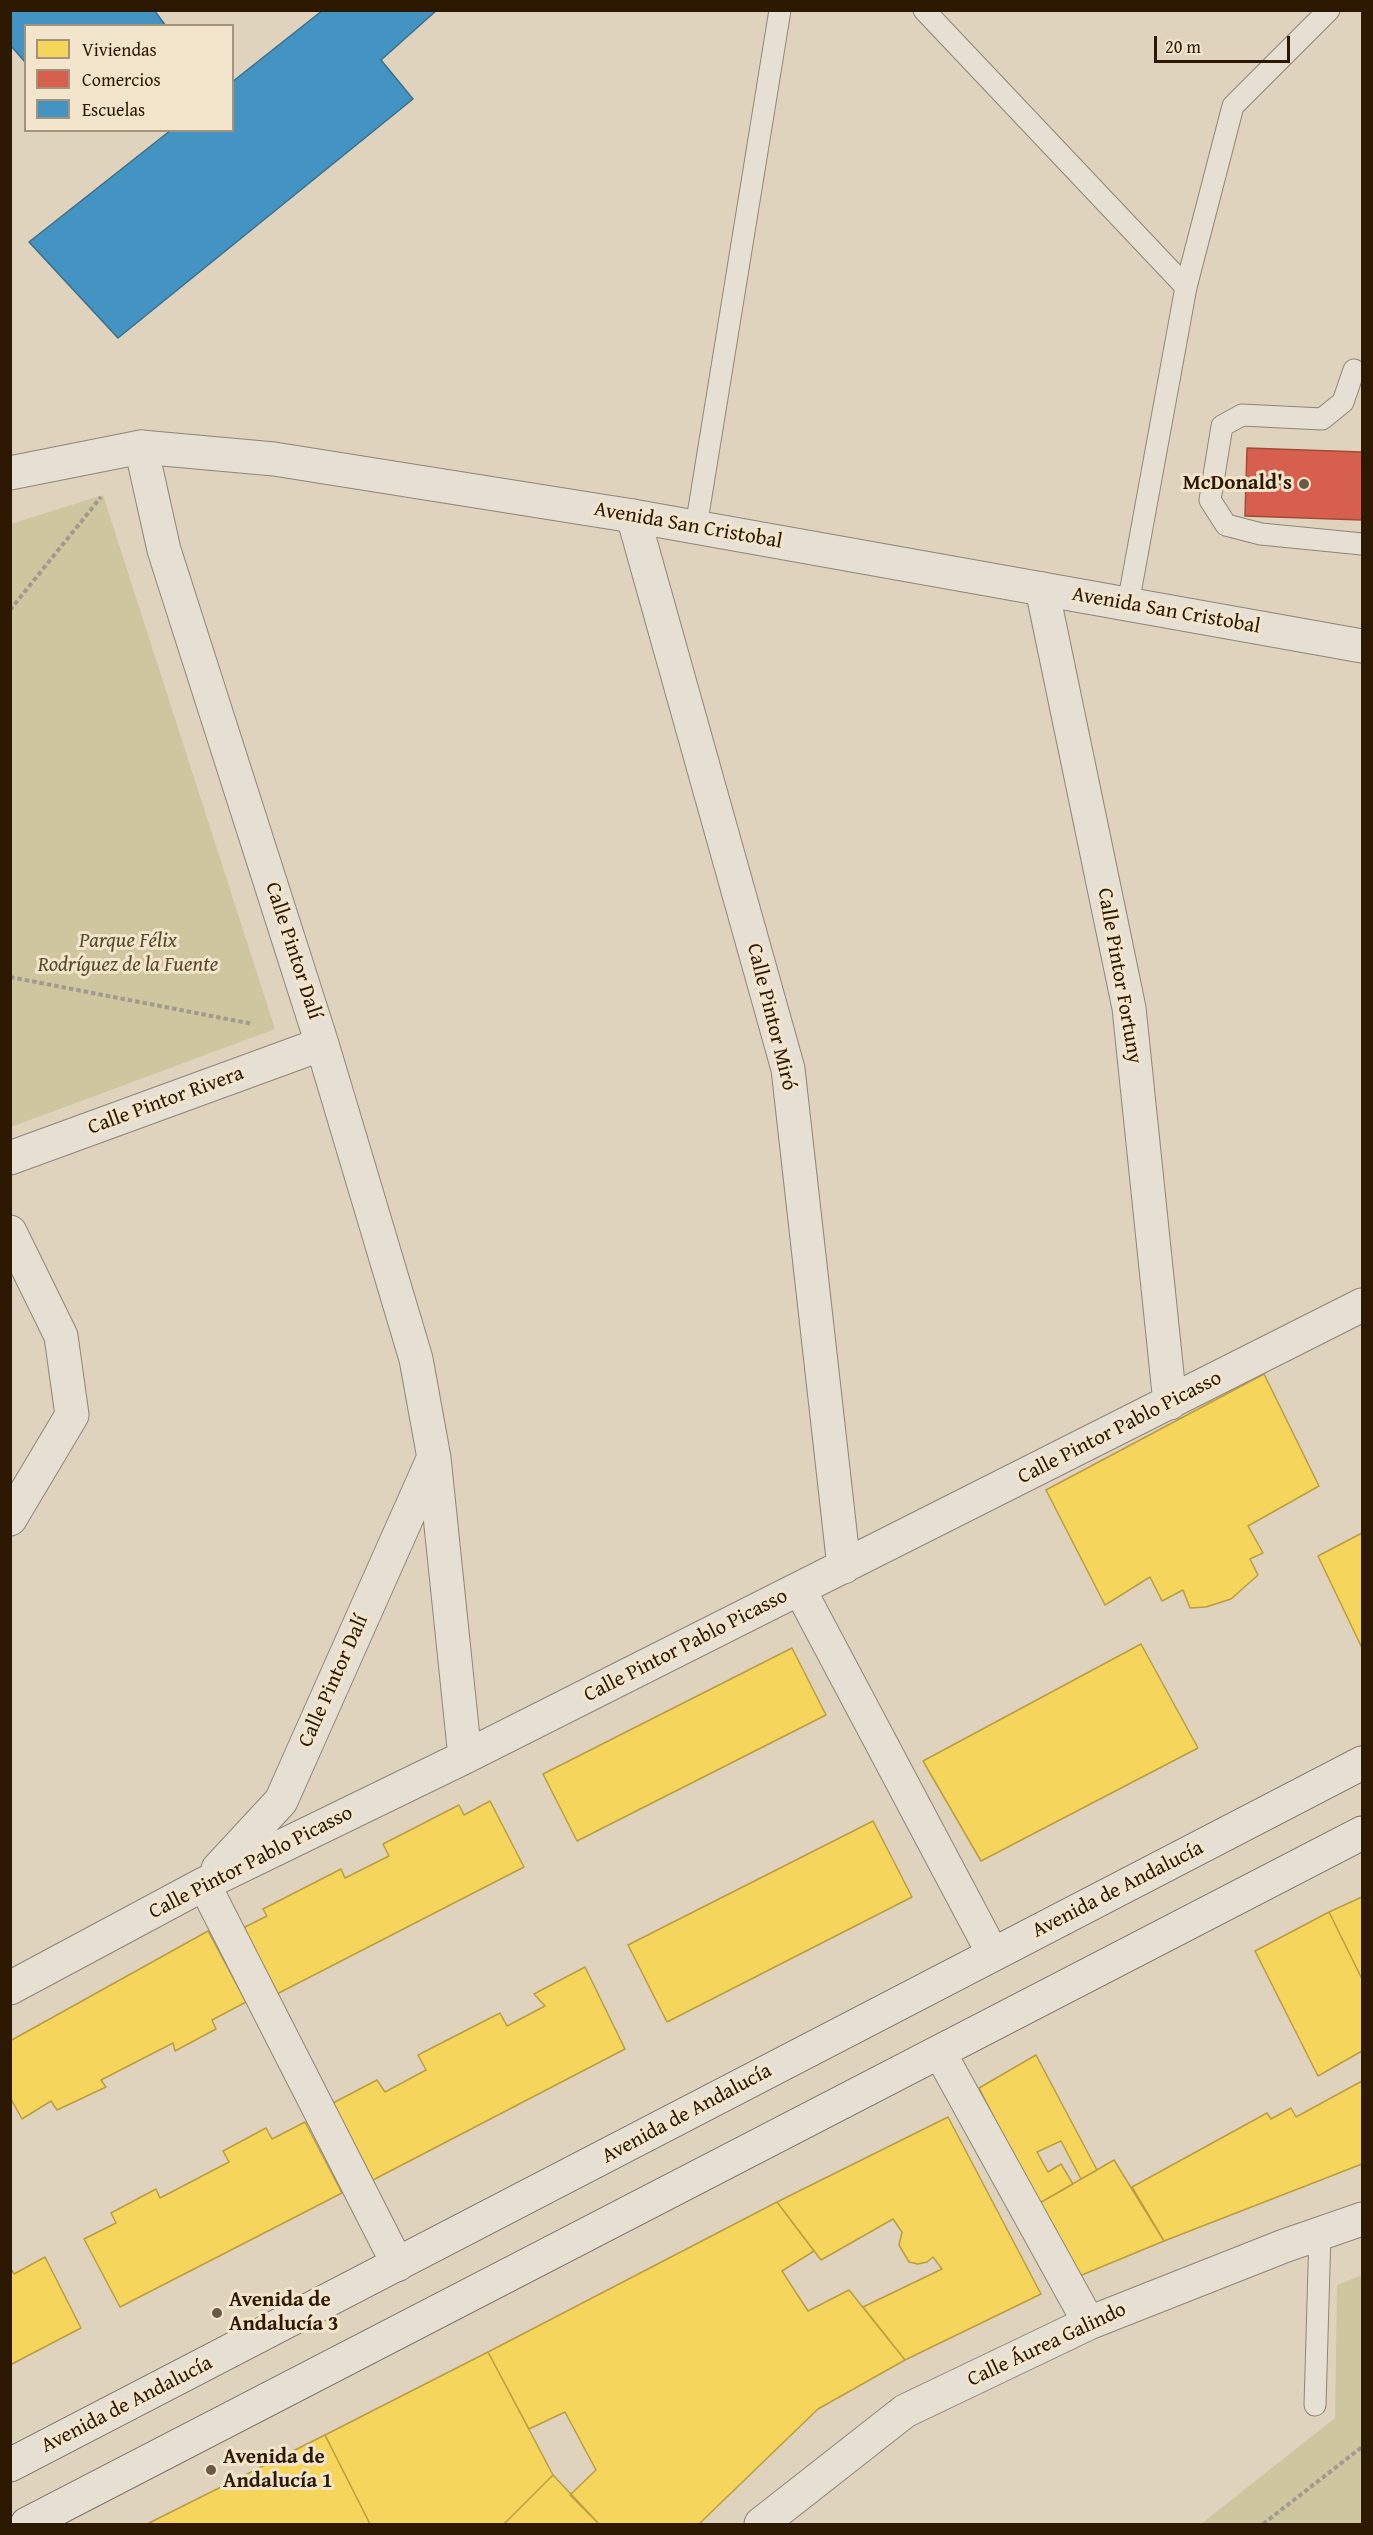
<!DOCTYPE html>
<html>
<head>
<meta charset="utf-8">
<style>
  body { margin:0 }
  #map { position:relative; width:1373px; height:2535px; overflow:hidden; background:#dfd3bd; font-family:"Gentium Book Plus",serif }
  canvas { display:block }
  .frame { position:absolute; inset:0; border:12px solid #2d1901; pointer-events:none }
  .legend { position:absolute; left:24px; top:24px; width:210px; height:108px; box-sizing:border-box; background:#f3e5cb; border:2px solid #a4937a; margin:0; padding:8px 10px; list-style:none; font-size:18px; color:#2d1901 }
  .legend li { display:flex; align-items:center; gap:12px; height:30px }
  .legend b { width:30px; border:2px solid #a4937a }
  .scale { position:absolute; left:1154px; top:36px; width:136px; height:27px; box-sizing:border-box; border:3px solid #2d1901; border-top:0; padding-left:8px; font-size:18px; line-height:21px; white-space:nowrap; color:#2d1901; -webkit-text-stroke:4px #f3e5cb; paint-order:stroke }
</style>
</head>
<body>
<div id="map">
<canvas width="1373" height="2535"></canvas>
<div class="frame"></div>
<ul class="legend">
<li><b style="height:16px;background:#f6d55c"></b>Viviendas</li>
<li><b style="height:16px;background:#d6604d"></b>Comercios</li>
<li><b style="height:16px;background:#4393c3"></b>Escuelas</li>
</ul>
<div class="scale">20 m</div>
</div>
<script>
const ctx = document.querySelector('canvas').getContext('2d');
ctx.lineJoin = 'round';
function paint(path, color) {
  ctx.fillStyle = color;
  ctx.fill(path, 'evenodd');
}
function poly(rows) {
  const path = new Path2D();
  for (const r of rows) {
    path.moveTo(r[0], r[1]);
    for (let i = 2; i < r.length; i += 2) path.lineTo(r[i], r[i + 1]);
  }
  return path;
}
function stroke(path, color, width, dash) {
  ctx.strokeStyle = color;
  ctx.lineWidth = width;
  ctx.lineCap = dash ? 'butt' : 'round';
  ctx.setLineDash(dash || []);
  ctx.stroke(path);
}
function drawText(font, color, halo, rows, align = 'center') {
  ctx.font = font + ' "Gentium Book Plus",serif';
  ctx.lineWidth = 6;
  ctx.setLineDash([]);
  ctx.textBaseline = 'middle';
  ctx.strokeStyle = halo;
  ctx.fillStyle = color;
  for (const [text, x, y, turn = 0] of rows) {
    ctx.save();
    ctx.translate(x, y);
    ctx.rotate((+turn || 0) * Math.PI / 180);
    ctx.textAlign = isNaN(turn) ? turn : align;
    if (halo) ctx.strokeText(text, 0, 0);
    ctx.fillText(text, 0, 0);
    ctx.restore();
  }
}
paint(poly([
  [103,495,275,1029,11,1127,11,524],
  [1362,2275,1362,2524,1201,2524,1335,2418,1337,2285]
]), '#cdc69f');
const homes = poly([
  [1264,1374,1319,1486,1248,1526,1263,1553,1250,1559,1258,1575,1231,1599,1206,1607,1190,1608,1183,1590,1162,1601,1150,1577,1105,1605,1046,1490,1264,1374],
  [1362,1533,1362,1648,1318,1556,1362,1533],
  [1141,1644,1198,1748,981,1861,923,1761,1141,1644],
  [792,1648,826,1715,577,1841,543,1774,792,1648],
  [490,1801,524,1867,275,1995,241,1929,267,1916,263,1909,341,1869,345,1878,389,1856,383,1844,459,1805,464,1815,490,1801],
  [873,1821,912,1897,667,2022,628,1945,873,1821],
  [1362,1897,1362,1979,1329,1912,1362,1897],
  [1329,1912,1362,1979,1362,2051,1318,2076,1255,1951,1329,1912],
  [208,1931,246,2002,212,2020,216,2029,175,2051,173,2043,101,2080,106,2087,57,2110,51,2101,22,2119,10,2097,10,2041,208,1931],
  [585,1967,625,2049,373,2180,333,2103,377,2080,385,2092,426,2070,418,2055,500,2013,507,2026,545,2006,534,1994,585,1967],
  [1036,2055,1097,2170,1081,2179,1061,2141,1037,2152,1048,2172,1061,2164,1073,2184,1038,2204,979,2088,1036,2055],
  [1362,2081,1362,2164,1164,2241,1132,2187,1267,2113,1271,2119,1291,2108,1296,2117,1362,2081],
  [948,2117,1041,2294,905,2360,863,2307,942,2269,933,2257,927,2262,918,2264,909,2262,899,2245,902,2232,893,2219,821,2260,777,2202,948,2117],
  [305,2122,342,2193,120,2307,84,2239,116,2223,111,2213,156,2189,160,2198,229,2162,223,2151,266,2128,272,2139,305,2122],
  [1114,2160,1164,2241,1077,2277,1038,2204,1114,2160],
  [777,2202,814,2251,782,2271,808,2311,849,2290,905,2360,818,2409,699,2524,599,2524,570,2495,596,2470,565,2412,529,2429,488,2352,777,2202],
  [45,2257,81,2328,10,2365,10,2267,14,2274,45,2257],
  [488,2352,553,2475,504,2524,370,2524,325,2435,488,2352],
  [325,2435,370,2524,147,2524,325,2435],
  [553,2475,599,2524,504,2524,553,2475]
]);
paint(homes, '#f6d55c');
stroke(homes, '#ba9d41', 1.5);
const shops = poly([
  [1247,448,1362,452,1362,520,1245,516,1247,448]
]);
paint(shops, '#d6604d');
stroke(shops, '#a34b36', 1.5);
const schools = poly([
  [10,10,154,10,166,26,26,26,26,63,10,45,10,10],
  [323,10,437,10,381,60,413,99,118,338,29,242,171,130,232,130,232,82,323,10]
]);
paint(schools, '#4393c3');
stroke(schools, '#3c6e89', 1.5);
const service = poly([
  [924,10,1186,287],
  [1354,370,1343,402,1322,419,1242,415,1222,426,1210,500,1226,525,1261,534,1362,544],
  [696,527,780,10],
  [1128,604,1186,287,1233,106,1329,10],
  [1315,2405,1320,2233]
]);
const pedestrian = poly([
  [800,1590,993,1954],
  [204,1884,398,2265],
  [940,2053,1089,2323]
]);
const minor = poly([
  [141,447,164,550,322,1044,416,1359,434,1458,465,1757],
  [633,516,788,1069,844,1567],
  [1042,589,1129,1008,1170,1403],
  [10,1158,322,1044],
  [10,1232,61,1336,72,1415,10,1519],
  [218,1869,281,1801,433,1459],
  [10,1988,204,1884,465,1757,1362,1305]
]);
const tertiary = poly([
  [10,473,141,447,274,459,633,516,1362,646],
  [761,2524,905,2411,1089,2323,1284,2246,1362,2219]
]);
const secondary = poly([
  [10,2465,1362,1763],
  [27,2524,1362,1833]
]);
stroke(service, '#8f8576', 23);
stroke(pedestrian, '#8f8576', 34);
stroke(minor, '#8f8576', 35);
stroke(tertiary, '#8f8576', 35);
stroke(secondary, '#756c5d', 35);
stroke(poly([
  [10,610,101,497],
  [10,977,253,1024],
  [1263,2524,1362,2447]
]), '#a19a90', 4, [4.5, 3]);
stroke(service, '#e5dfd4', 21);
stroke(pedestrian, '#e5dfd4', 32);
stroke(minor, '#e5dfd4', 33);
stroke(tertiary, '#e5dfd4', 33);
stroke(secondary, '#e5dfd4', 33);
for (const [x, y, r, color] of [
  [1304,484,6,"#6b5a43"],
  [217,2313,6,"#6b5a43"],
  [211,2470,6,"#6b5a43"]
]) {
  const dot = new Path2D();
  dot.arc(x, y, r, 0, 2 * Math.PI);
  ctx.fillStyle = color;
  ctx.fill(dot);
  stroke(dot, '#f3e5cb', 2);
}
drawText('bold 21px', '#2d1901', '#f3e5cb', [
  ["McDonald's",1292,484,"right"],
  ["Avenida de",229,2301],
  ["Andalucía 3",229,2325],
  ["Avenida de",223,2458],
  ["Andalucía 1",223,2482]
], 'left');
drawText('21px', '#2d1901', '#f3e5cb', [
  ["Avenida San Cristobal",688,526,10],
  ["Avenida San Cristobal",1166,611,10],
  ["Calle Pintor Dalí",293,951,72],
  ["Calle Pintor Fortuny",1119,976,80],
  ["Calle Pintor Miró",771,1017,76],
  ["Calle Pintor Rivera",166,1101,-20],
  ["Calle Pintor Pablo Picasso",1120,1428,-27],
  ["Calle Pintor Pablo Picasso",686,1646,-27],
  ["Calle Pintor Dalí",334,1681,-66],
  ["Calle Pintor Pablo Picasso",251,1863,-27],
  ["Avenida de Andalucía",1118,1890,-27],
  ["Avenida de Andalucía",687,2114,-28],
  ["Calle Áurea Galindo",1047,2345,-25],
  ["Avenida de Andalucía",127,2405,-27]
]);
drawText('italic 21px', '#594a29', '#f3e5cb', [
  ["Parque Félix",128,942],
  ["Rodríguez de la Fuente",128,966]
]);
</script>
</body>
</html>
